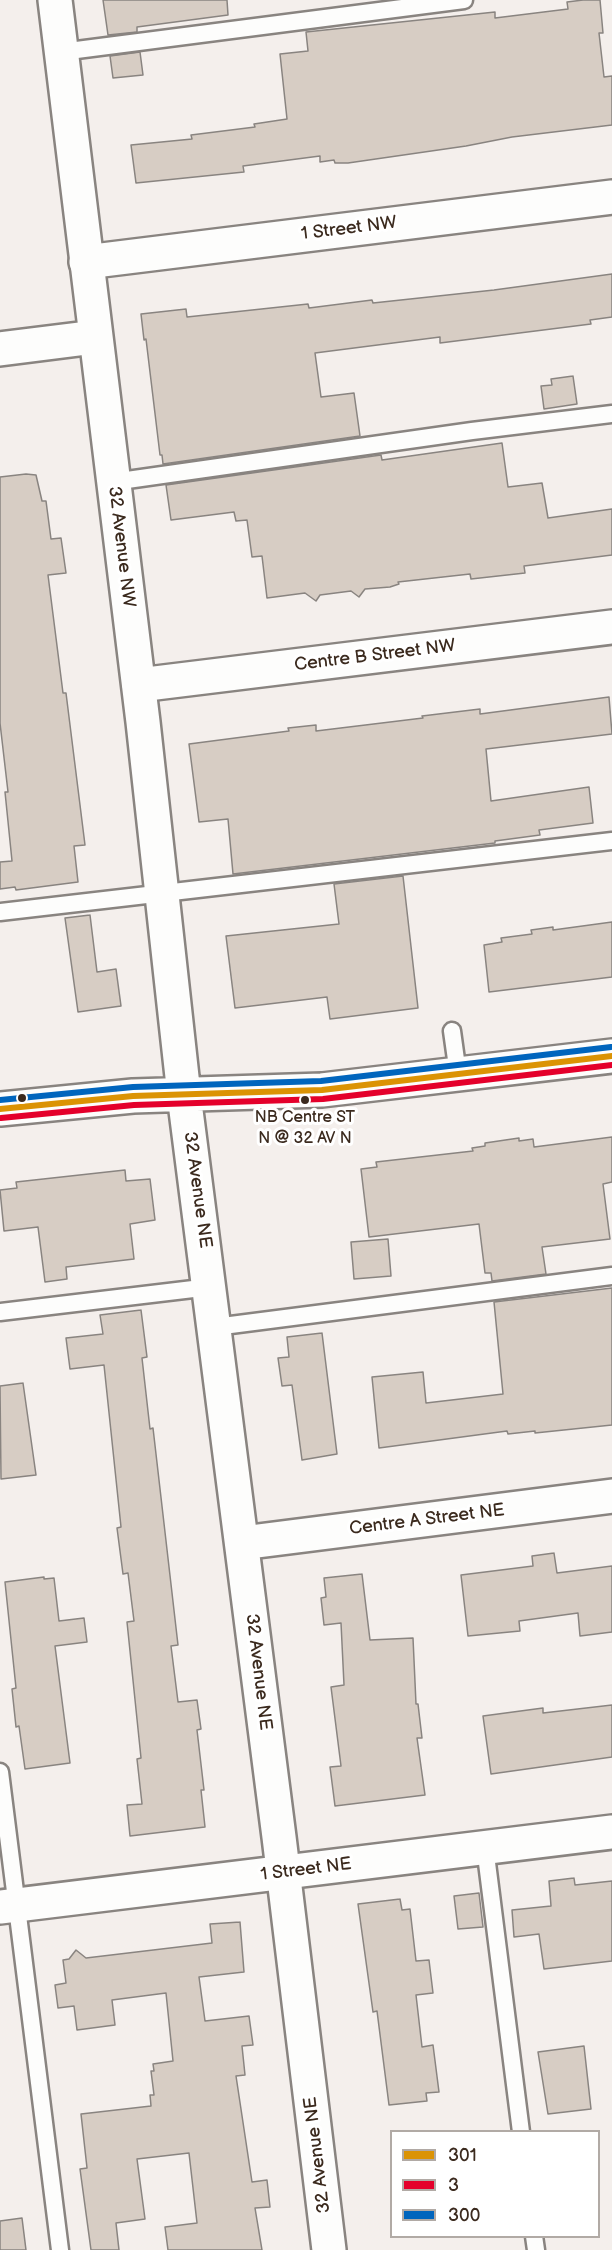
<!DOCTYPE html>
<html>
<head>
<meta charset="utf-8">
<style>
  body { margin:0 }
  #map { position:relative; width:612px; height:2250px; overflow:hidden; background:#f4efec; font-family:"Balsamiq Sans",sans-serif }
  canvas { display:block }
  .legend { position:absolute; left:390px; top:2130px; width:210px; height:108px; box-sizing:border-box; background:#fff; border:2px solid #b1aaa5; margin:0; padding:8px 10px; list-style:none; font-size:18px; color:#3b2a1e }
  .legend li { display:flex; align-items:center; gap:12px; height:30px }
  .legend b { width:30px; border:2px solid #b1aaa5 }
</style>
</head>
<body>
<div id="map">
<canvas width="612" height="2250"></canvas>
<ul class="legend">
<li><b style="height:8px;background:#db9304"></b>301</li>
<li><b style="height:8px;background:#e4002b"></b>3</li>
<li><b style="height:8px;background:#0065bd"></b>300</li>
</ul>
</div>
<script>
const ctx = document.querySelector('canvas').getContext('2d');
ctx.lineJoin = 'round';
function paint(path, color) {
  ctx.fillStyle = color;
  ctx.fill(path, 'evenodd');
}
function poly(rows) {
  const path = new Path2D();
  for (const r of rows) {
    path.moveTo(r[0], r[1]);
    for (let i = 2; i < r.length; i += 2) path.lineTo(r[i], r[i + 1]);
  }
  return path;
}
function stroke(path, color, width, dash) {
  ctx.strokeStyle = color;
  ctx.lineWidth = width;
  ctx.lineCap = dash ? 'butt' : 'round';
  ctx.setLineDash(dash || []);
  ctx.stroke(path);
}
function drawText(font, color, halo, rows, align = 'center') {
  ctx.font = font + ' "Balsamiq Sans",sans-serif';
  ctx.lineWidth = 6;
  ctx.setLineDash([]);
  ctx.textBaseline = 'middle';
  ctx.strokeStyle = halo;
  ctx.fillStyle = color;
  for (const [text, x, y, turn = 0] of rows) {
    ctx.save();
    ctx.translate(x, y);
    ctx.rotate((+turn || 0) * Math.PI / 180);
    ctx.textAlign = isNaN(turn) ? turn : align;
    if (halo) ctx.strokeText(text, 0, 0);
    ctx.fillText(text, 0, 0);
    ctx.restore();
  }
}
const building = poly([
  [103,0,227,0,228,15,137,27,137,32,108,35,103,0],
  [583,0,600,0,603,33,599,33,604,77,612,76,612,125,512,137,466,146,348,163,335,163,334,160,320,162,320,156,243,166,244,172,136,183,131,145,192,139,191,135,255,127,254,124,287,119,280,54,308,51,306,32,495,12,495,18,568,9,567,2,583,0],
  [140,52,143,75,113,78,110,56,140,52],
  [612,274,612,317,590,320,591,324,440,343,440,337,315,353,321,397,354,393,360,436,163,464,162,455,160,455,146,339,144,340,141,314,186,309,187,317,308,304,309,308,372,300,373,303,494,290,612,274],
  [573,376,577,404,544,409,541,386,552,385,551,379,573,376],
  [502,443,508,487,542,483,548,518,612,509,612,555,524,566,525,573,471,579,470,574,398,582,399,584,390,587,365,589,359,597,351,591,320,595,316,601,305,593,267,598,262,556,252,557,247,520,236,521,234,512,171,520,166,485,381,455,382,460,502,443],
  [26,474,36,475,42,501,46,501,51,539,61,538,66,573,48,575,63,693,66,693,85,845,74,846,78,882,16,890,15,887,0,889,0,862,12,861,5,792,8,792,0,723,0,477,26,474],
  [609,697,612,734,486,749,491,801,589,787,593,823,539,830,540,835,495,841,495,843,233,874,228,819,199,822,189,744,289,731,288,728,316,725,316,731,423,718,422,716,480,709,480,714,609,697],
  [403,876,418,1008,330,1019,327,997,235,1008,226,936,339,924,334,884,403,876],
  [90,915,97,972,116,969,121,1006,78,1012,65,918,90,915],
  [612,922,612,977,489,992,484,945,502,942,501,938,532,934,531,930,553,927,553,930,612,922],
  [612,1137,612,1182,603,1184,610,1239,542,1247,546,1274,492,1281,491,1273,485,1273,479,1224,369,1237,361,1169,377,1167,376,1162,473,1151,472,1148,485,1146,485,1143,519,1138,519,1141,533,1139,534,1147,612,1137],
  [125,1170,126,1181,150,1179,155,1220,130,1224,134,1259,66,1267,67,1279,45,1282,38,1227,4,1231,0,1190,17,1188,16,1182,125,1170],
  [388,1239,391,1276,354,1279,351,1242,388,1239],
  [612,1288,612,1425,535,1433,535,1431,508,1434,507,1431,379,1448,372,1377,423,1372,426,1403,503,1394,494,1302,612,1288],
  [141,1310,147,1357,142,1358,150,1429,153,1428,178,1645,171,1646,178,1702,197,1700,201,1729,197,1730,204,1790,201,1790,205,1827,130,1836,127,1805,142,1804,137,1759,141,1758,127,1622,134,1621,128,1573,123,1574,117,1528,121,1527,104,1365,70,1369,66,1338,103,1334,100,1315,141,1310],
  [322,1333,337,1454,302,1460,292,1385,282,1386,278,1358,289,1357,287,1337,322,1333],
  [23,1383,36,1475,1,1479,0,1386,23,1383],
  [554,1553,557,1573,612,1566,612,1632,580,1636,578,1613,519,1621,520,1631,468,1636,461,1575,533,1566,532,1556,554,1553],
  [362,1574,370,1640,413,1638,416,1704,418,1704,422,1738,417,1738,425,1795,335,1806,330,1767,341,1766,331,1687,344,1685,341,1623,324,1625,321,1598,326,1597,324,1578,362,1574],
  [44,1577,44,1579,54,1578,59,1621,84,1618,87,1642,55,1646,70,1763,25,1769,19,1726,16,1727,12,1689,16,1688,5,1582,44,1577],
  [612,1705,612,1757,491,1774,483,1716,543,1708,543,1713,612,1705],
  [574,1878,575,1885,612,1881,612,1961,544,1969,539,1934,514,1937,512,1910,551,1906,549,1881,574,1878],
  [479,1893,483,1927,458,1929,454,1896,479,1893],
  [400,1899,402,1910,410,1909,416,1961,429,1960,433,1993,416,1995,422,2047,433,2045,439,2092,426,2093,427,2101,389,2105,377,2011,373,2012,358,1904,400,1899],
  [240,1922,244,1972,199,1977,205,2021,249,2016,253,2045,242,2046,245,2075,236,2076,252,2182,267,2180,270,2207,255,2208,262,2250,168,2250,165,2227,197,2223,189,2153,137,2159,145,2219,116,2223,119,2250,91,2250,80,2169,87,2168,81,2114,151,2106,150,2095,154,2095,151,2071,154,2071,153,2064,173,2061,166,1993,112,2000,115,2025,77,2030,74,2006,58,2008,55,1985,66,1983,63,1960,69,1959,76,1950,86,1958,212,1943,210,1924,240,1922],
  [584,2046,591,2109,548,2114,538,2052,584,2046],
  [22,2218,26,2250,0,2250,0,2221,22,2218]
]);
paint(building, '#d7cdc4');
stroke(building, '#898480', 1.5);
const lane = poly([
  [61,52,464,0],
  [113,482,472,431,612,414],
  [0,912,612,841],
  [452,1031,458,1074],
  [0,1312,210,1287],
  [215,1327,612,1276],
  [0,1772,60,2250],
  [485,1847,521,2132],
  [534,2236,536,2250]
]);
const street = poly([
  [86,262,612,197],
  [0,349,95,337],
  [139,685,612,627],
  [242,1543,612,1496],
  [0,1907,612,1832]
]);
const secondary = poly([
  [55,0,143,722,184,1095,279,1837,329,2250],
  [0,1109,133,1096,322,1090,612,1056]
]);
stroke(lane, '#898480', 21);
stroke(street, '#898480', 38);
stroke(secondary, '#898480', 38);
stroke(lane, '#fdfdfc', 16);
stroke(street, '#fdfdfc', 33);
stroke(secondary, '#fdfdfc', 33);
stroke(poly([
  [0,1109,133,1096,322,1090,612,1056]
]), '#db9304', 6);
stroke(poly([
  [1,1118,134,1105,323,1099,612,1065]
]), '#e4002b', 6);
stroke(poly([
  [0,1100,133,1087,321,1081,611,1047]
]), '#0065bd', 6);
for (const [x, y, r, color] of [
  [22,1098,5,"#3b2a1e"],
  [305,1100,5,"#3b2a1e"]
]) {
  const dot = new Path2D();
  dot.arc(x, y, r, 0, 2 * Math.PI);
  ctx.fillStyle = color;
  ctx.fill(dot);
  stroke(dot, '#fff', 2);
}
drawText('16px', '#3b2a1e', '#fff', [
  ["NB Centre ST",305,1118],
  ["N @ 32 AV N",305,1139]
]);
drawText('18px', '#3b2a1e', '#fff', [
  ["1 Street NW",349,229,-7],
  ["32 Avenue NW",121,547,83],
  ["Centre B Street NW",375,656,-7],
  ["32 Avenue NE",197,1190,82],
  ["Centre A Street NE",427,1520,-7],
  ["32 Avenue NE",258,1672,83],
  ["1 Street NE",306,1870,-7],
  ["32 Avenue NE",318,2155,-97]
]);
</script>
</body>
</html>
